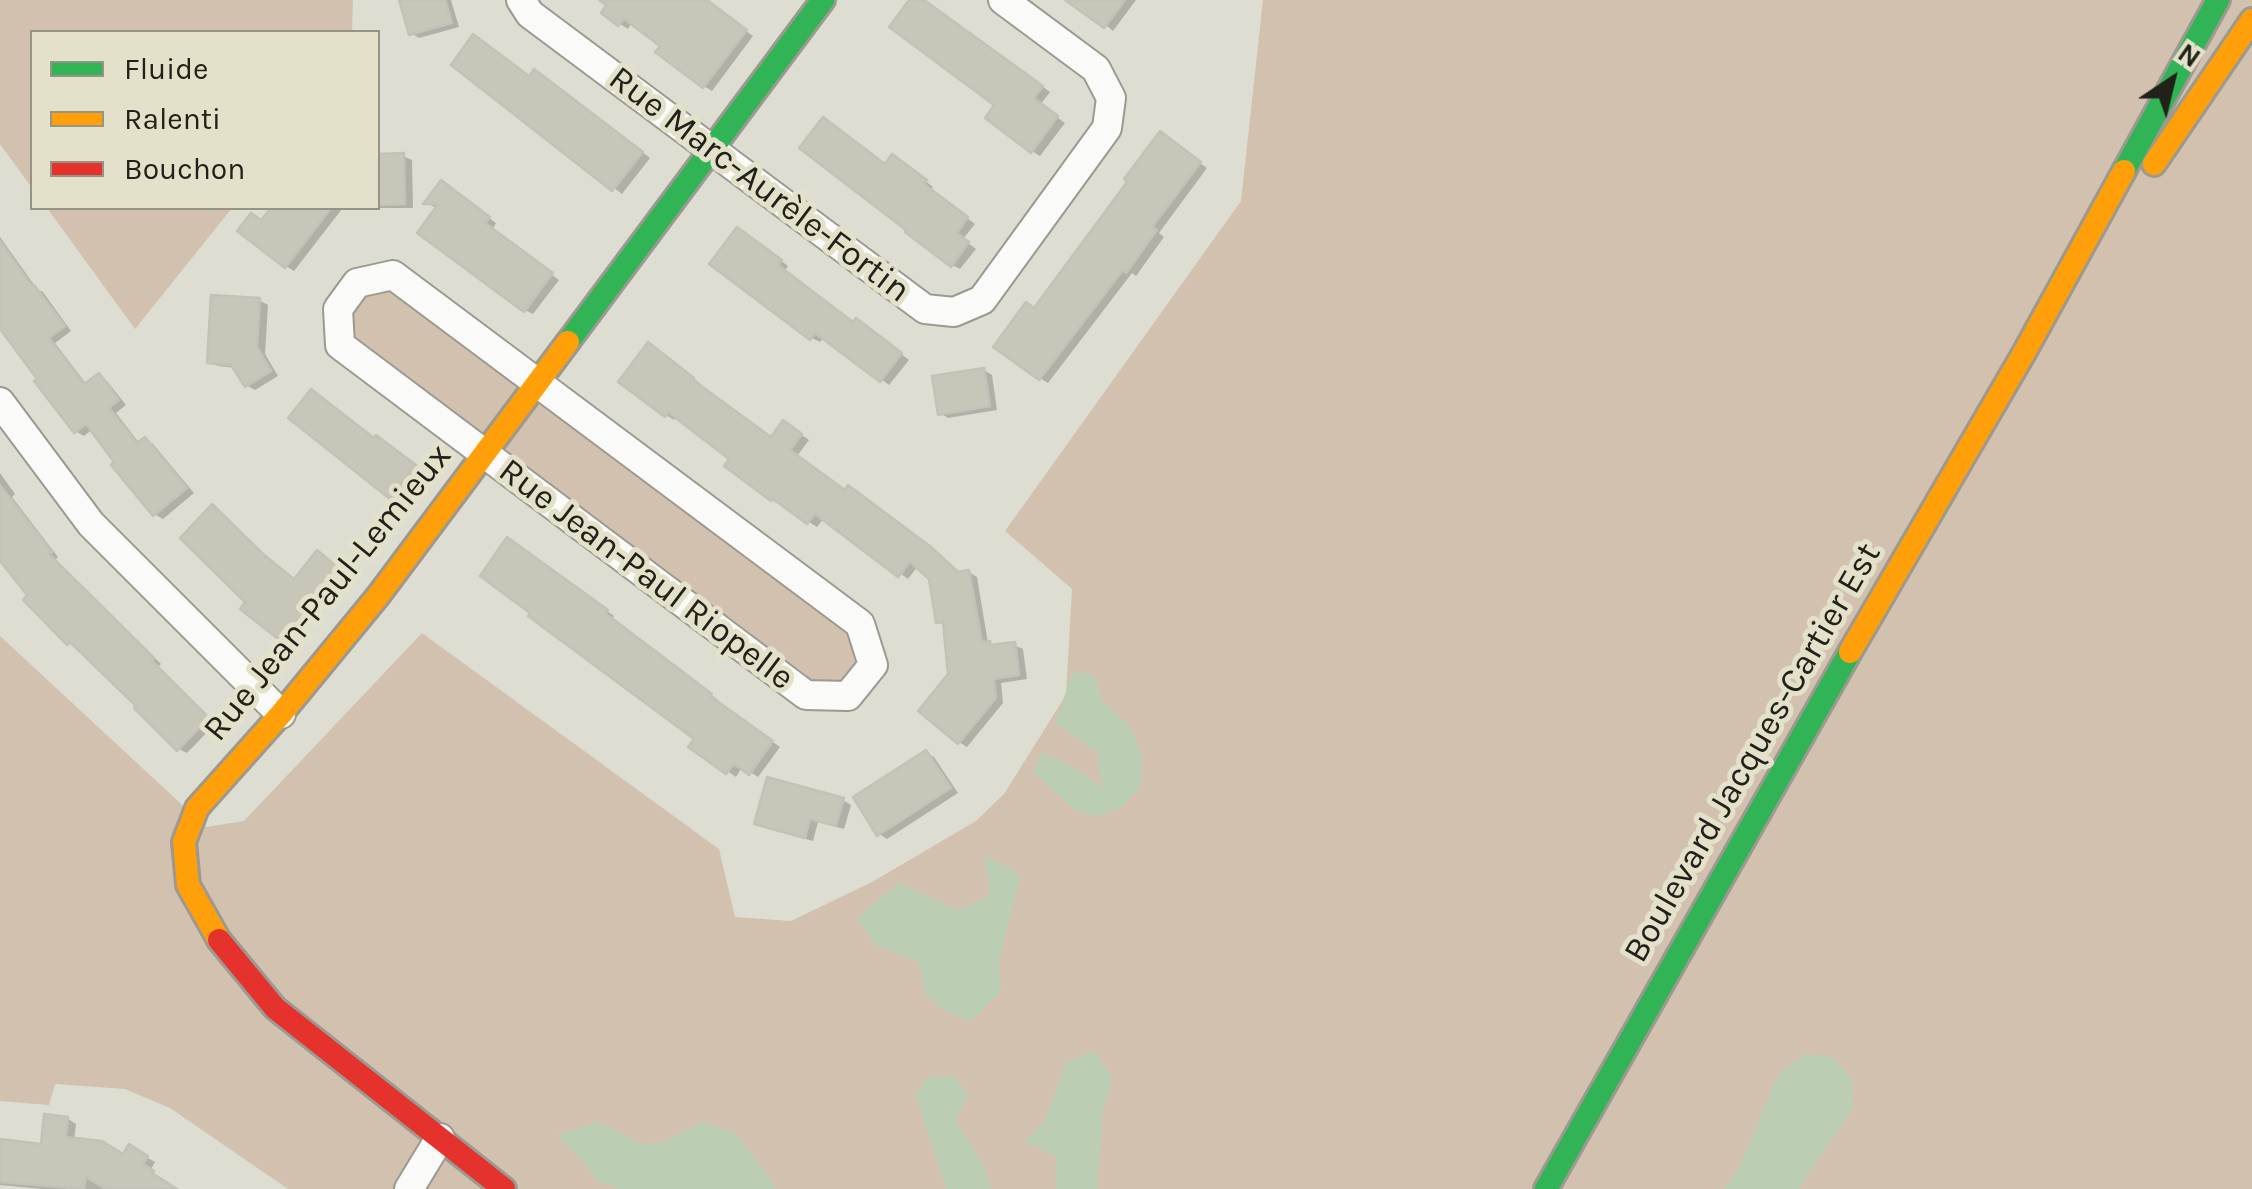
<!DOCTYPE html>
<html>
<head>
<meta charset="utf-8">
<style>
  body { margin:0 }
  #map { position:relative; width:2252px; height:1189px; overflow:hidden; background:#deddd1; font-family:Karla,sans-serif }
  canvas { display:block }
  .legend { position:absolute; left:30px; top:30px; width:350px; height:180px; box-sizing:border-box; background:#e4e1cb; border:2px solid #969484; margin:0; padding:12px 18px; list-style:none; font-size:30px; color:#222119 }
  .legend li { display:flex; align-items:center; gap:20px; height:50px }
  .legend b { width:50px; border:2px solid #969484 }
  .north { position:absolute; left:2122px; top:30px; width:100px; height:100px; -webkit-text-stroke:8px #e4e1cb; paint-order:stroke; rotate:35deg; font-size:28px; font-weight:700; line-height:40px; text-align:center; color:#222119 }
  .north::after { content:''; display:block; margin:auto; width:35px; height:45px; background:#222119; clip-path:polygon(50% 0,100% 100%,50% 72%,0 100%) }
</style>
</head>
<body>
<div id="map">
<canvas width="2252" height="1189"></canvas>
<ul class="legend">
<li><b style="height:12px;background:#30b455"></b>Fluide</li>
<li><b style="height:12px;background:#ff9f0a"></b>Ralenti</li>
<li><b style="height:12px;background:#e5322d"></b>Bouchon</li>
</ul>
<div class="north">N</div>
</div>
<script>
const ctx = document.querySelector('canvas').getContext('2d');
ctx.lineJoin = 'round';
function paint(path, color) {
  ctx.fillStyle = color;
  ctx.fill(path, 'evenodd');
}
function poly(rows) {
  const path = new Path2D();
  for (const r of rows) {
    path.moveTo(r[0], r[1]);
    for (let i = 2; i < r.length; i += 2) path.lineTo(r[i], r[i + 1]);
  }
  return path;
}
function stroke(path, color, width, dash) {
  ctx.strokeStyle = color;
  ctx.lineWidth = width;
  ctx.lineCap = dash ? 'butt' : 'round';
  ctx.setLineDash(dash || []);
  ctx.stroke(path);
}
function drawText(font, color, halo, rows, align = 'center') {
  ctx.font = font + ' Karla,sans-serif';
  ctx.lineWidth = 10;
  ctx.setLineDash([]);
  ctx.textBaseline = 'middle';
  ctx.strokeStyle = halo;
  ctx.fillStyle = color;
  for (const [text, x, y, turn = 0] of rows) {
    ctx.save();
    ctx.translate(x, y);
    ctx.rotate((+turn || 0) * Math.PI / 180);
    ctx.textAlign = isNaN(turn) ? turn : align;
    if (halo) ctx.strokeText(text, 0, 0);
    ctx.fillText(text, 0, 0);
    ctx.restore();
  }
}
paint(poly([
  [0,0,353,0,352,32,32,32,32,188,0,144],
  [1263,0,2252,0,2252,1189,288,1189,170,1108,125,1089,55,1084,49,1105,0,1101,0,636,206,827,244,821,422,633,719,849,735,917,791,921,872,882,976,821,1004,794,1066,695,1072,589,1005,531,1241,201],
  [47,208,232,208,135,329],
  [393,275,860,624,873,665,848,696,806,695,340,345,357,283]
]), '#d2c1af');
paint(poly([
  [1073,671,1095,675,1101,699,1131,728,1143,759,1140,788,1120,808,1094,817,1074,809,1033,772,1041,752,1075,768,1102,788,1097,752,1055,723],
  [983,855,1004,865,1020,875,999,961,1001,991,971,1021,946,1012,925,994,919,962,877,946,857,918,899,883,958,910,987,897,990,885],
  [1094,1051,1112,1077,1103,1110,1097,1189,1056,1189,1056,1156,1024,1142,1046,1119,1066,1062],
  [1804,1054,1833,1057,1853,1080,1852,1110,1809,1172,1800,1189,1725,1189,1742,1162,1778,1075],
  [929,1076,955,1077,968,1094,956,1120,984,1167,991,1189,946,1189,916,1095],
  [599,1122,642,1144,660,1143,703,1122,737,1134,769,1177,775,1189,621,1189,599,1182,578,1156,556,1135]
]), '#bbceb4');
paint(poly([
  [402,0,451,0,459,27,419,38,411,33],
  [598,0,704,0,753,36,712,91,704,86,663,46,632,22,628,29,620,24,608,7],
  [912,0,923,1,1050,92,1040,105,1065,123,1040,156,1032,151],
  [1076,0,1136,0,1113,31],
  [454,64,530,78,543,77,650,158,622,194],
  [1168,139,1207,168,1159,233,1164,237,1136,276,1132,273,1048,383,1040,378,1036,311],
  [378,156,403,156,412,160,413,208,356,208,378,208],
  [901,162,933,187,930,190,975,224,963,239,976,249,960,269,952,265,886,166],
  [449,188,496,223,492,230,559,280,533,314,525,310,439,207,434,207,427,203],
  [274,208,339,208,342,209,294,271,286,266,262,223],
  [746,235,788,266,784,272,855,324,865,326,909,360,889,385,824,337,820,342,812,338,713,264],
  [0,237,37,289,43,292,71,331,55,343,87,385,99,376,107,381,126,405,116,413,140,444,145,440,153,444,194,493,163,519,154,514,93,429,84,436,75,431,0,325],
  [259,300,268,305,265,354,278,376,255,390,246,385,236,368,218,366,209,362],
  [656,350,701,384,699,386,772,439,792,428,809,440,797,456,846,492,857,493,940,554,961,574,969,572,977,577,988,643,995,647,1014,645,1023,649,1027,679,1001,683,1003,703,967,747,959,742,946,626,939,622,931,578,918,566,908,579,824,518,817,527,809,522,781,503,772,499,732,458,677,416,674,420,666,415,621,381],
  [984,370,992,375,997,410,948,418,940,413],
  [385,443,422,471,399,502,391,497],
  [0,473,15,494,12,497,58,557,55,560,161,664,158,667,216,723,187,753,179,749,140,706,77,647,69,643,0,557],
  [213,507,221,512,271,561,296,581,326,558,347,576,291,645,283,640,249,602],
  [516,545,614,616,612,619,718,700,717,703,780,747,758,777,742,767,736,777,692,747,697,739],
  [926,753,934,757,958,793,887,839,879,834],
  [843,800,851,805,844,829,818,822,813,841,765,828,756,823],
  [68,1119,76,1124,74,1141,124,1157,130,1148,155,1162,150,1171,173,1189,42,1189,0,1185,0,1141,43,1147]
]), '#0003');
const building = poly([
  [399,0,445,0,452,23,409,35,399,0],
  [599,0,707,0,747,30,703,88,655,52,660,46,624,19,618,26,601,13,606,5,599,0],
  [909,0,924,0,1043,86,1034,98,1058,116,1031,153,985,118,994,105,889,27,909,0],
  [1065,0,1125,0,1104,28,1065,0],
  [473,34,529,76,534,69,643,152,612,191,451,65,473,34],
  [823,117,885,164,892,154,927,180,924,184,968,217,957,233,969,242,951,267,905,232,906,230,799,148,823,117],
  [1160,131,1201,162,1152,227,1157,230,1126,273,1123,270,1039,380,993,347,1026,302,1034,308,1127,182,1124,179,1160,131],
  [404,153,405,204,378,205,378,154,404,153],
  [441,180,490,217,485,223,553,273,524,312,417,233,438,204,423,204,441,180],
  [271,208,331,208,285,268,237,231,251,213,261,220,271,208],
  [737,227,782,260,778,265,853,322,856,318,902,353,880,382,815,333,810,340,709,264,737,227],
  [0,241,32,286,34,285,65,326,49,338,84,384,99,373,119,400,109,408,137,443,145,437,187,488,153,516,111,465,114,462,86,424,74,433,34,381,37,379,0,329,0,241],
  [211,295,260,298,257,347,271,371,245,387,231,365,207,363,211,295],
  [648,342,694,378,693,380,771,437,783,420,802,434,790,450,845,490,848,485,931,547,958,572,969,570,982,642,990,641,990,645,1015,642,1019,675,994,679,996,698,958,744,918,711,948,674,943,622,936,623,929,579,910,562,898,577,815,514,807,524,773,499,771,501,724,466,729,459,668,412,665,417,618,382,648,342],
  [984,368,990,406,938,415,932,376,984,368],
  [311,389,374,438,376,435,416,465,390,499,288,418,311,389],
  [0,485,52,552,49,554,154,658,152,661,209,718,177,751,134,708,136,706,70,642,67,645,23,600,27,595,0,561,0,485],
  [212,504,263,554,294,579,317,550,341,570,282,642,240,609,245,602,180,538,212,504],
  [507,537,608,610,605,613,712,694,710,696,773,741,749,775,734,764,726,774,688,747,694,739,528,616,530,613,480,576,507,537],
  [926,750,951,788,877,836,853,797,926,750],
  [767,777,844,798,836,826,810,819,805,838,754,824,767,777],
  [44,1114,68,1117,66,1137,102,1141,123,1154,129,1144,148,1156,143,1164,154,1171,152,1173,177,1189,106,1189,86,1177,84,1189,0,1182,0,1139,41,1144,44,1114]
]);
paint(building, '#c8c5b9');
stroke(building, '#c4c1b8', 2.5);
const street = poly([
  [521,0,530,14,925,309,954,312,982,300,1107,128,1111,98,1096,69,1003,0],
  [393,275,860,624,873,665,848,696,806,695,340,345,338,309,357,283,393,275],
  [0,402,91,524,281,714],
  [409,1189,440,1138]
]);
const fast = poly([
  [2124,171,2218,0],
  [568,342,823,0],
  [1546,1189,1850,652]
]);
const slow = poly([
  [2154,164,2252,20],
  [1850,652,2024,353,2124,171],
  [219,940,188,885,184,842,197,808,281,714,378,596,568,342]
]);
const jam = poly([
  [219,940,275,1008,504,1189]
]);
stroke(street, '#9b9990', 32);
stroke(fast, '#9b9990', 28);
stroke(slow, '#9b9990', 28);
stroke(jam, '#9b9990', 28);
stroke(street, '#fafaf8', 28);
stroke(fast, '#30b455', 22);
stroke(slow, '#ff9f0a', 22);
stroke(jam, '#e5322d', 22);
drawText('35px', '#222119', '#e4e1cb', [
  ["Rue Marc-Aurèle-Fortin",759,185,37],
  ["Rue Jean-Paul Riopelle",646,575,37],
  ["Rue Jean-Paul-Lemieux",328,593,-51],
  ["Boulevard Jacques-Cartier Est",1753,753,-60]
]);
</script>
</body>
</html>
